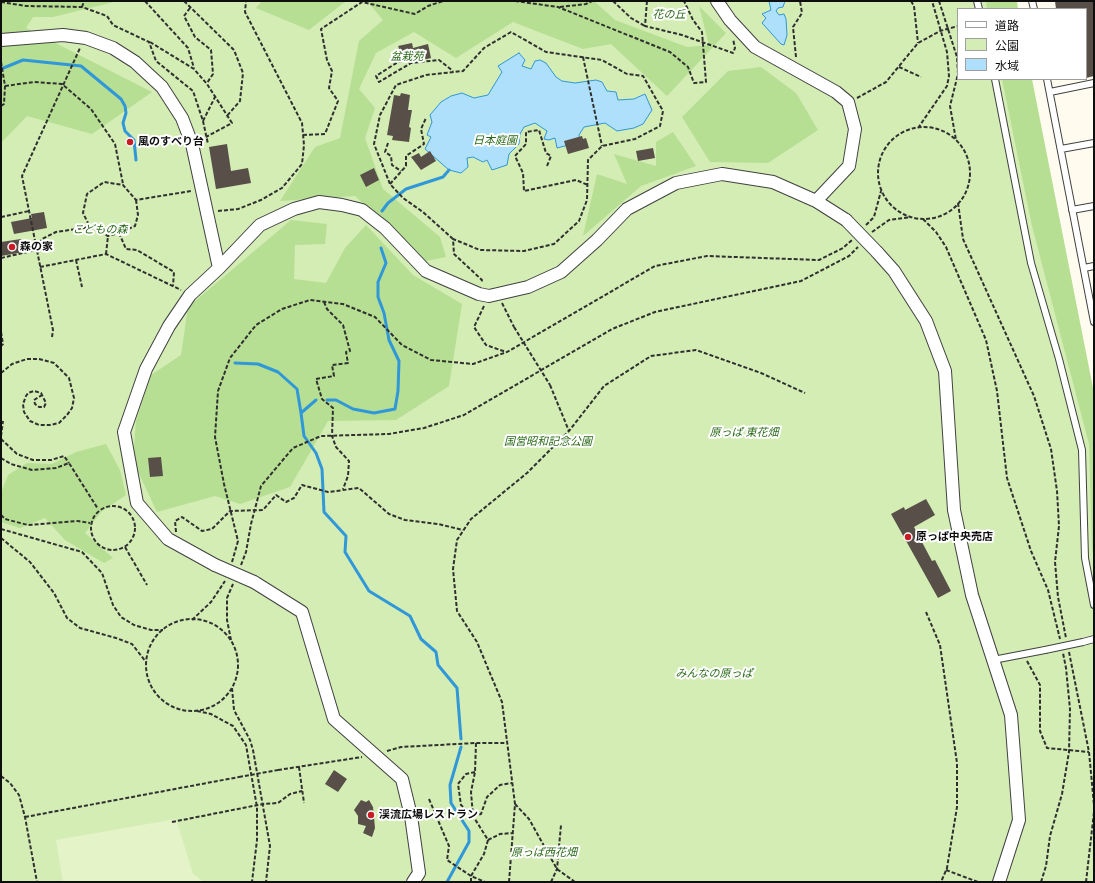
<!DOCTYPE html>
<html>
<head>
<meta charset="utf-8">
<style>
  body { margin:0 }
  #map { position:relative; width:1095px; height:883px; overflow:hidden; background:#fffcef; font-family:"Libre Baskerville","Noto Sans JP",serif }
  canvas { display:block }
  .frame { position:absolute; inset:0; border:2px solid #0e0e0e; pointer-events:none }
  .legend { position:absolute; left:957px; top:8px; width:130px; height:72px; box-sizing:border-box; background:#fff; border:1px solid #9f9f9f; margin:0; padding:5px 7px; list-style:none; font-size:12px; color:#0e0e0e }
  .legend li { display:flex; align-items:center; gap:8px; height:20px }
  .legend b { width:20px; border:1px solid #9f9f9f }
</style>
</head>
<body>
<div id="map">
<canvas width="1095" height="883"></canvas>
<div class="frame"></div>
<ul class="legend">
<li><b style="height:5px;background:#fff"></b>道路</li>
<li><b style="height:11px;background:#d3edb5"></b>公園</li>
<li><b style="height:11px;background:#afe0fb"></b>水域</li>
</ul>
</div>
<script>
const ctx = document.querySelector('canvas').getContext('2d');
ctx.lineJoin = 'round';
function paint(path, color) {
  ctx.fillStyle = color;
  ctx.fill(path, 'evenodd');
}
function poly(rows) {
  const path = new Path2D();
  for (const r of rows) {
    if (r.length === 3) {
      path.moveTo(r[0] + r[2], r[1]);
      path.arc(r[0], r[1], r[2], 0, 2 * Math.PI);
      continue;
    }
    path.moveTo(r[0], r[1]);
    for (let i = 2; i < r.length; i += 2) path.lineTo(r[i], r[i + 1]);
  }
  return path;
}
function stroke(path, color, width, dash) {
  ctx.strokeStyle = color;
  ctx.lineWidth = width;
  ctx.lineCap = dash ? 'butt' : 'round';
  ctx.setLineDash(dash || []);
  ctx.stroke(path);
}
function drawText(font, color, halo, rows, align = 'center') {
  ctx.font = font + ' "Libre Baskerville","Noto Sans JP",serif';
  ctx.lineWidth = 4;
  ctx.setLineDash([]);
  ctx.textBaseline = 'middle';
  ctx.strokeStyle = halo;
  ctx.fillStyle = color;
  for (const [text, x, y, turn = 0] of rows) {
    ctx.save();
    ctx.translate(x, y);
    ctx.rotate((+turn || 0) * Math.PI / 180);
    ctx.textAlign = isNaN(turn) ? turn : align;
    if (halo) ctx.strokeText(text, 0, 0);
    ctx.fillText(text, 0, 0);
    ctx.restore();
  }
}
paint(poly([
  [1,1,1010,1,1012,9,958,9,958,79,1025,79,1094,440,1094,882,1,882]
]), '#d3edb5');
paint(poly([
  [1,1,118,1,53,17,33,17,26,28,152,92,92,134,27,116,1,143],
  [262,1,346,1,309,30,256,8],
  [367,1,594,1,615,20,687,47,709,45,699,6,726,33,667,96,611,44,583,49,513,22,456,58,414,32,376,53,359,89,375,108,365,138,383,189,440,237,446,257,426,261,355,196,280,201,315,147,340,138,359,41,383,20],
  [986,1,1017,1,1018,9,987,9],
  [761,67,796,93,818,130,768,163,710,162,682,117,728,71],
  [1002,79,1032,79,1094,393,1094,557,1092,549,1089,444,1032,226],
  [673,132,696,166,641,186,583,236,597,174,627,184,614,154,656,166,656,142],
  [291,220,327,224,325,244,295,245,294,279,326,283,345,248,366,225,413,275,462,304,449,386,396,420,328,421,290,487,240,504,215,496,157,512,133,461,136,420,151,375,181,355,188,307],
  [106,444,120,470,126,495,101,512,85,533,113,558,104,563,65,540,45,518,20,528,1,522,1,493,8,475,27,463,52,464,76,452]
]), '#b6df93');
paint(poly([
  [176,819,193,874,204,882,63,882,56,840]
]), '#e5f3c8');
const water = poly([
  [769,1,785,1,783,7,778,8,776,11,779,15,784,14,786,19,787,35,784,45,781,44,762,23,766,18,762,14,771,10,769,1],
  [519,53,525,60,522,66,531,69,535,61,540,60,546,63,556,77,562,81,575,83,596,80,602,82,607,91,616,92,618,100,634,99,645,94,652,110,643,124,634,128,617,131,605,123,584,127,579,135,580,142,557,148,555,138,549,140,544,139,547,131,535,123,524,127,520,134,519,144,509,154,507,165,492,170,487,160,483,162,473,157,467,158,468,167,461,173,449,170,425,149,431,137,427,135,432,122,430,115,441,102,451,96,462,93,474,98,488,95,502,72,498,66,519,53]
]);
paint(water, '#afe0fb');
stroke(water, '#3097d8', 1);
stroke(poly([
  [1,69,23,60,81,66,121,99,125,106,126,113,123,123,125,131,134,140,136,160],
  [382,211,388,203,406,189,443,177,449,170],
  [235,363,258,364,278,372,297,389,301,413],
  [316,400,301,413,304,436,316,453,322,469,324,512,346,536,345,552,369,591,410,616,421,639,436,652,438,665,457,688,461,739],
  [327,400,336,400,353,409,374,413,395,409,398,391,399,361,389,340,384,313,378,297,378,282,386,263,381,248],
  [447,882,469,842,469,831,451,803,450,785,461,747]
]), '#3097d8', 3);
paint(poly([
  [1055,1,1094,1,1094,76,1086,78,1086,9,1056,9],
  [412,43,413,48,428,44,431,58,415,62,414,56,395,61,394,53,400,51,398,46],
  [401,93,410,95,408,110,412,110,409,127,411,128,409,142,392,140,393,136,387,135,394,95,400,96],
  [582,136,583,139,586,138,589,148,568,154,564,141],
  [227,144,231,171,248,168,251,183,216,189,209,147],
  [653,148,655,158,638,161,636,151],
  [430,151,436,161,421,170,411,157,419,153,421,157],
  [374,168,379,180,366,187,360,175],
  [44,212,47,228,14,234,11,222,32,218,31,214],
  [21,239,24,252,1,256,1,242],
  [161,457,163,476,150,477,148,458],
  [926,499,935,515,914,527,932,561,935,560,951,591,938,598,891,514,904,507,905,510],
  [334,770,347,779,338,792,325,784],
  [361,800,366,802,369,800,373,807,375,828,372,837,363,833,366,826,358,824,358,816,354,810]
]), '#584f49');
const lane = poly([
  [977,1,979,9],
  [1032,1,1034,9],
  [995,79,1031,263,1059,359,1082,450,1085,558,1094,605],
  [1047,79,1094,322],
  [1050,92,1094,83],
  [1061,149,1094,143],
  [1072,210,1094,206],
  [1084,268,1094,266],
  [1083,642,1094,639],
  [993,660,1045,650]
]);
const street = poly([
  [717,1,730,20,755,47,836,92,848,102,855,129,849,166,816,201],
  [1,40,63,35,86,38,113,48,135,62,162,87,182,118,192,144,219,268],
  [877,252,894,271,926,321,945,371,954,510,972,595,1011,715,1019,820,999,882],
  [215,565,168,539,137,503,124,432,146,369,169,326,190,295,219,268,260,225,294,209,319,202,342,205,362,210,385,228,426,271,479,294,489,296,528,287,561,272,597,240,627,209,676,183,722,174,773,182,816,201,846,220],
  [254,582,302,612,334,719,402,779,411,816,419,873,413,882]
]);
stroke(lane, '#414141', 8);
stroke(street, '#414141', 14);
stroke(poly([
  [145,1,188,48,194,68],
  [184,1,234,50,243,73,240,101,226,117],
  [515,1,558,7,670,52,688,67,694,83,706,82,702,32,693,20,684,1],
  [613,1,631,18,645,26],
  [647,1,645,26,682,35,733,53,735,48,733,39],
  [911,1,914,6,918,43],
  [939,1,957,57,958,74,950,106,956,140],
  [1,2,26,6,82,7,107,16,113,25,149,42,156,61,193,91,203,121,208,144],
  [82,7,84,1],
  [560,7,586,4,592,1],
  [190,8,184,16,195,37,211,50,213,74,207,83],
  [150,42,194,69,207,84,232,123,206,137],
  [583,57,602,146],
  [796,57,793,27,802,13,800,1],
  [1,62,5,86,4,104,1,106],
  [411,63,410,59,398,62,376,76,379,82,411,63,439,60,453,71],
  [899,67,921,77],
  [5,86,34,82,62,84,91,109,115,144,123,184],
  [857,98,886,82,918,43,940,31,958,26],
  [203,121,215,97],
  [924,173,46],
  [918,128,947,86,949,76,947,52,932,1],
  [303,135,325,134,338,101,329,88,332,71,327,60,321,29,362,2,415,14,428,6,443,1],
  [388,143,385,152,391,156,392,165,401,171],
  [547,166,551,156,546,153,539,130,526,132,526,144,515,156,523,173,524,191,576,180,588,185],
  [390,184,406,166,406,156,424,144,421,129,426,118],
  [136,200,138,215,135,226,119,233,108,236,90,227,83,213,87,194,104,182,123,185,136,200,191,191],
  [958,203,963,239,1034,396,1051,449,1057,491,1059,526,1055,562,1058,597,1066,638],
  [218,211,238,209,261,200,282,188,302,164,304,145,302,123,245,12,246,1],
  [1,217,29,211],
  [923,219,936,232,946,247,986,340,997,391,1007,478,1031,551,1048,590,1060,639],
  [866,225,874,217,881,191],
  [872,232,889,220,911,217],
  [119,233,126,249,137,250,174,272,173,286],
  [453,239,423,212,403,198,390,184,374,144,380,115,396,85,426,75,463,71,484,48,511,32,546,52,602,60,627,74,643,76,663,111,660,126,635,139,602,146,588,160,587,200,579,221,554,244,524,251,480,250,453,239,454,254,482,280,481,283],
  [37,249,42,239,56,232,90,227],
  [106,254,108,236],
  [1,258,36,250],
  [76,260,82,287],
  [40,267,106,254,181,290],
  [324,302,327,309,343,325,350,351,346,352,348,363,332,365,334,376,316,379,322,399,333,408,332,436,336,447,349,461,348,476,343,489],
  [502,303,514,327],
  [484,306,474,327,486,345,506,352],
  [1,332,3,344,1,346],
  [52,337,53,330,22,176,80,48],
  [1,373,12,364,27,359,39,359,54,363,69,378,74,398,72,408,67,415,59,423,50,425,39,425,30,421,24,412,23,404,26,396,28,393,34,391,41,393,46,403,44,407,39,407,35,404,34,400,42,395],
  [550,385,569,431],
  [1,436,3,421],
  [1,439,17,454,33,460,51,460,64,456,69,463],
  [1,458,11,464,32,470,56,468,69,463,98,509],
  [113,528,22],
  [1,515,5,519,28,525,78,521,90,523],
  [1,529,82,552,102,573,113,605,121,617,134,625,151,630,163,630],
  [176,532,175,521,182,517,202,531,212,529,230,511,263,510,276,495,286,502,294,498,302,485,328,492,359,488,389,514,405,520,438,524,463,530],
  [1,538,30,562,54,593,67,618,80,628,116,638,132,644,146,662],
  [125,547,147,585],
  [232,562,238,541,224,484,215,437,218,391,230,358,256,325,282,309,310,300,343,304,375,317,402,345,431,360,473,364,507,352,655,266,707,256,819,260,843,248,852,240],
  [241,565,246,552,251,524,261,486,293,448,321,436,389,434,424,428,464,415,612,329,655,312,801,281,849,256,858,247],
  [926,612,940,645,957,763,957,807,947,868,941,882],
  [192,665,46],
  [192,620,211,602,225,581],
  [231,640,227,620,227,598,233,584],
  [1069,652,1089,752,1094,805],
  [1027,661,1040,685,1040,731,1047,748,1089,752],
  [232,688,234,710,250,740,253,750,270,846,266,882],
  [197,711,211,714,233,726,246,745,257,807,257,840,252,882],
  [387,751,401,747,476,743,507,743],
  [299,767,304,803],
  [278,770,362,757],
  [475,772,466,774,458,784,461,805,473,816,481,814,487,797,500,785,512,783],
  [1,776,10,783,19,795,25,817,37,882],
  [429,799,449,846,447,860,471,876,485,882],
  [515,804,529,819,557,869,575,882],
  [25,817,239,777],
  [172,822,263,804,278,803,290,794,302,791],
  [488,840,500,834,513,833],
  [946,870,978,882],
  [471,882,471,876,484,854,488,840,473,816,471,792,475,772,476,743],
  [509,882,515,804,502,702,477,642,457,611,453,569,457,540,471,519,527,473,569,431,604,386,651,356,696,350,761,373,805,393],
  [551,882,557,869,561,825],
  [1041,882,1046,866,1050,836,1062,794,1069,752,1070,709,1066,668,1063,653],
  [1086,882,1094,812]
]), '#303030', 2, [4, 2]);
stroke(lane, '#fff', 6);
stroke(street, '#fff', 12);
const laneBridge = poly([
  [1045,650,1083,642]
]);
const streetBridge = poly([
  [846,220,877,252],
  [215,565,254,582]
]);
stroke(laneBridge, '#414141', 8, []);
stroke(streetBridge, '#414141', 14, []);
stroke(poly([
  [514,327,550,385],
  [239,777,278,770]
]), '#303030', 2, [4, 2]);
stroke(laneBridge, '#fff', 6);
stroke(streetBridge, '#fff', 12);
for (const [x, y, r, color] of [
  [130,142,4,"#c91b26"],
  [12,247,4,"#c91b26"],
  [908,537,4,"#c91b26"],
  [371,815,4,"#c91b26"]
]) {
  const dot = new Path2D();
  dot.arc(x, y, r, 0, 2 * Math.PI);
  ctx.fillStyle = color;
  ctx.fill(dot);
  stroke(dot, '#fff', 1.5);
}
drawText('italic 11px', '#2b6b19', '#fff', [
  ["花の丘",669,15],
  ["盆栽苑",407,57],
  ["日本庭園",495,141],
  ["こどもの森",100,230],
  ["原っぱ 東花畑",744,433],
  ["国営昭和記念公園",548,442],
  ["みんなの原っぱ",714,674],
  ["原っぱ西花畑",544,853]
]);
drawText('bold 11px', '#0e0e0e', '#fff', [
  ["風のすべり台",138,142],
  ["森の家",20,247],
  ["原っぱ中央売店",916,537],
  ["渓流広場レストラン",379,815]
], 'left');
</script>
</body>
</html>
